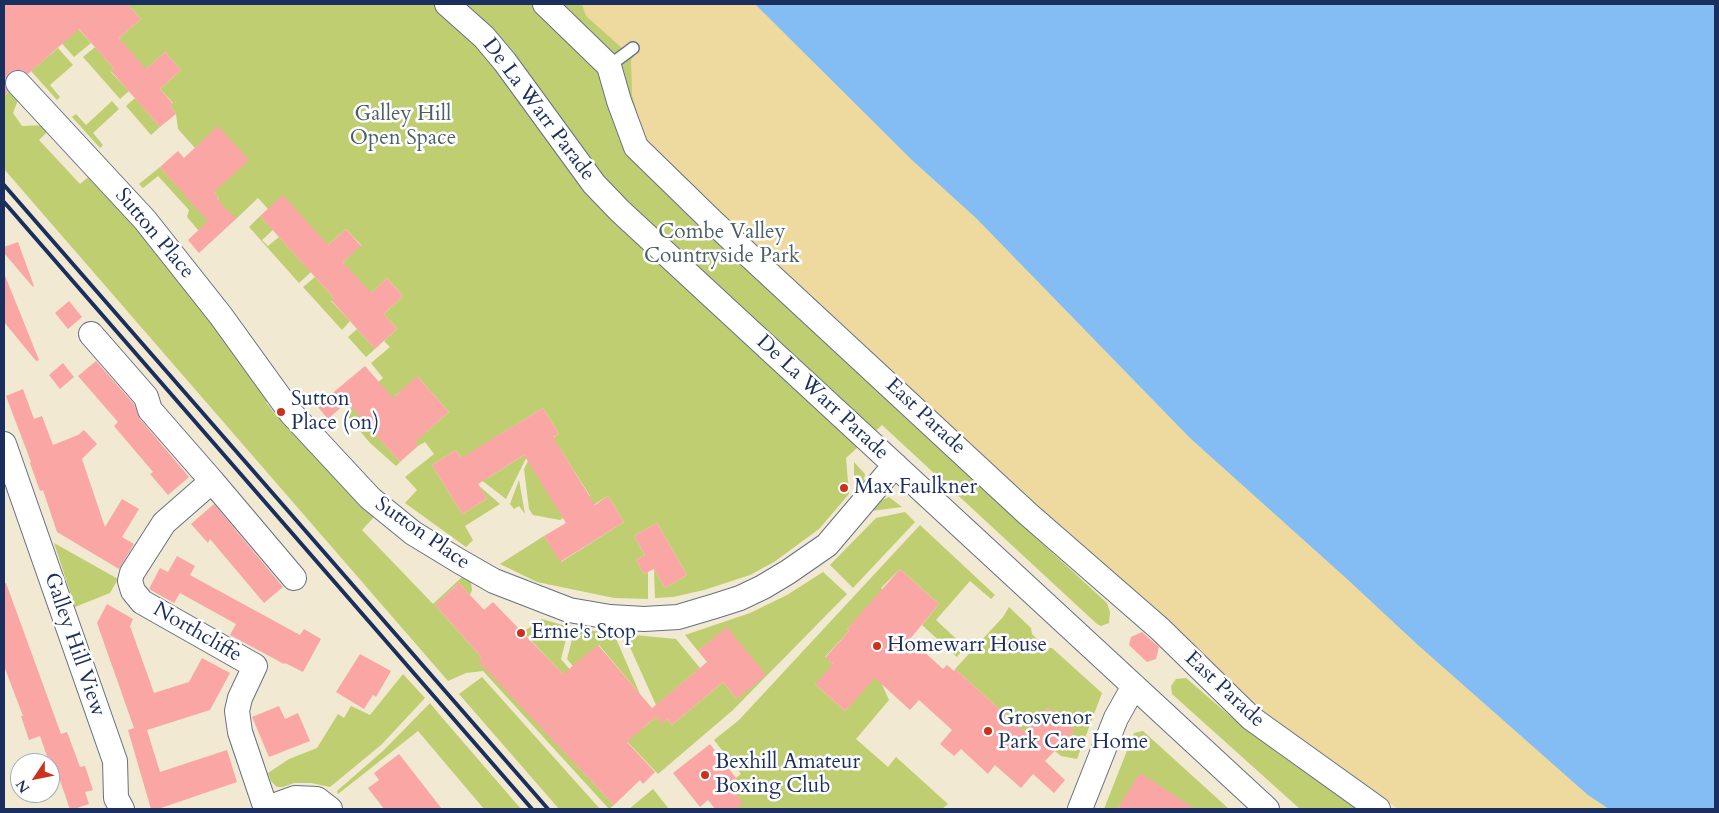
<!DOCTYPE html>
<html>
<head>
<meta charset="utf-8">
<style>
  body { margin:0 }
  #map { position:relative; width:1719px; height:813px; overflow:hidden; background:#f1e9d1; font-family:Cardo,serif }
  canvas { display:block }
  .frame { position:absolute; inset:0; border:5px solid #1b2f5e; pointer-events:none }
  .north { position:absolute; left:10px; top:753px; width:50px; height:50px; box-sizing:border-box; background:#fff; border:1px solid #a4acbf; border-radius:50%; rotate:236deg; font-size:14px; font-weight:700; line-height:20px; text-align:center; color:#1b2f5e }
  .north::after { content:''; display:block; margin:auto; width:18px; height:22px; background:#c8321e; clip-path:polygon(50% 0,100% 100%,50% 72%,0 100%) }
</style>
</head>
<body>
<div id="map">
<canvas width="1719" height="813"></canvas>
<div class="frame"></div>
<div class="north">N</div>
</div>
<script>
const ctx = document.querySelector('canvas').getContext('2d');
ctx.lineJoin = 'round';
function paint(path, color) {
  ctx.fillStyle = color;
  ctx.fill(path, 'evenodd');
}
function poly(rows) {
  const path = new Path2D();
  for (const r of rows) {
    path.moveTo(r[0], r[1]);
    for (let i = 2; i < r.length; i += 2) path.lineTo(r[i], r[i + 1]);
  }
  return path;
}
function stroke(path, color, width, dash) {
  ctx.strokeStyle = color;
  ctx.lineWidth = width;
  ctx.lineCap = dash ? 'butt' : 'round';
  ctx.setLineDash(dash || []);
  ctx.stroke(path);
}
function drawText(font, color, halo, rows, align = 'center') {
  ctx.font = font + ' Cardo,serif';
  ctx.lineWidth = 5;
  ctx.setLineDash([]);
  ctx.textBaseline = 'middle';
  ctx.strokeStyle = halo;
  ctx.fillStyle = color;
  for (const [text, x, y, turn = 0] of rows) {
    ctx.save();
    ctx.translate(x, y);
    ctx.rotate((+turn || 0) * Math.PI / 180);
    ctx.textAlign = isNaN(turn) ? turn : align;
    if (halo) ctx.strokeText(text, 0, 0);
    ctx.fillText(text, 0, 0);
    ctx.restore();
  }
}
paint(poly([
  [127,4,1193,4,1034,287,898,411,1107,603,1110,612,1109,623,1101,626,1097,624,882,425,846,458,849,494,819,529,774,562,750,575,704,590,673,597,655,598,654,569,665,588,687,575,657,523,634,536,645,555,636,560,644,574,648,572,648,599,614,598,537,582,500,564,544,536,561,562,624,522,608,496,582,512,590,496,559,447,540,445,559,434,543,408,470,453,468,469,456,450,432,465,462,514,487,499,478,485,500,504,465,526,473,540,466,547,405,503,417,490,405,477,434,454,425,442,418,446,405,431,425,433,449,412,418,377,395,396,412,416,378,398,359,415,400,462,396,466,370,443,344,412,383,378,371,363,390,347,384,341,397,329,384,314,403,296,387,278,368,296,343,262,361,245,346,229,328,245,268,209,258,198,236,219,198,230,187,217,189,210,158,176,143,188,139,184,160,167,202,213,219,198,205,181,218,127,195,148,178,129,176,114,170,106,173,103,160,89,181,70,165,52,144,71,119,38,141,19],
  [59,7,91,43,74,57,42,21],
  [95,47,114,69,111,72,129,91,120,99,83,57],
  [58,48,73,65,50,85,60,97,57,100,31,71],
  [12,89,18,100,13,113,22,126,44,125,49,130,39,140,80,184,92,174,126,209,272,398,266,402,275,414,281,410,375,516,362,530,433,604,462,577,471,582,472,590,470,595,459,583,435,605,482,658,479,661,614,805,609,809,483,671,466,673,448,681,4,169,4,96],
  [135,98,160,127,151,135,126,106],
  [112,101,119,109,93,133,103,145,100,148,72,117,76,114,86,125],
  [260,216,273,230,262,240,268,246,279,237,311,272,299,283,249,227],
  [315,277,334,298,331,301,350,321,342,330,303,287],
  [357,329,375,349,366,357,348,337],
  [529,452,506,499,480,479,486,479],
  [531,455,568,515,560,520,533,515,529,509,524,469],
  [854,462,865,474,862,490,857,495,854,488],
  [519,480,525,514,519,506,514,509,510,504],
  [889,497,902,507,871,511,875,503],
  [905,512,915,522,853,588,830,565,876,518],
  [920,525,995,595,991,599,970,581,936,620,965,647,957,657,922,625,939,604,900,569,881,588,885,592,847,629,849,631,825,657,840,671,815,684,845,711,864,689,875,669,889,700,856,739,888,767,896,757,948,804,942,809,734,809,742,803,728,784,741,774,714,740,739,720],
  [54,543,118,579,110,593,75,607],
  [823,572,847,594,733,710,658,774,523,632,542,619,569,627,561,659,593,697,642,729,656,717,662,723,667,719,672,725,723,682,737,699,727,628,698,651,685,635,750,613,787,595],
  [1009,607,1031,628,1032,634,1046,648,1052,648,1102,693,1077,759,1061,756,1055,751,1073,732,1067,726,1069,723,1063,715,1055,710,1052,712,1048,708,1025,732,955,669,1003,617],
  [575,628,614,634,640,694,599,645,577,663,586,682,567,659],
  [624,634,676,639,700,668,656,705],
  [403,674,425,698,381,745,330,787,311,783,294,783,283,787,277,787,271,781,268,773,289,759,317,748,338,714,344,718,351,706,370,715],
  [482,677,600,809,559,809,459,694],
  [1186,678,1229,715,1275,751,1358,809,1300,809,1172,694,1171,686,1176,679],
  [430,703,439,714,521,809,484,809,418,731,338,794,337,791,384,750],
  [1143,731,1229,809,1188,809,1190,806,1124,799,1117,809,1104,809,1134,733],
  [653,789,669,809,629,809]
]), '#bece71');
paint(poly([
  [582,4,1245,4,1715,809,1398,809,1292,734,1257,710,659,157,644,136,632,95,631,60,638,51,632,42,623,49,586,16]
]), '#eeda9e');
paint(poly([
  [755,4,1715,4,1715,809,1609,809,1588,795,1418,645,1346,578,1190,438,976,218,912,160]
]), '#84bcf4');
paint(poly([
  [4,4,127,4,141,19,119,38,146,69,165,52,181,70,160,89,173,104,170,106,176,114,160,127,111,71,114,69,79,29,28,74,22,70,14,70,9,73,5,79,5,87,8,92,4,96],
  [218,126,249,160,214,192,219,198,217,199,236,219,199,253,188,240,208,221,160,167,178,151,184,158],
  [283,195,328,245,346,229,361,246,343,262,371,293,387,278,403,296,384,314,397,329,375,349,331,300,334,298,260,216],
  [18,242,34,286,33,287,4,253,4,247],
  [4,273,39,360,36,361,4,322],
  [69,301,82,317,68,329,55,313],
  [96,361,134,404,140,419,189,477,168,495,150,474,153,472,114,426,118,422,78,376],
  [63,363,74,377,60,389,49,375],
  [365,366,393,398,417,376,449,412,415,442,418,446,400,462,347,402,328,419,317,406],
  [23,389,34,419,42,416,53,445,78,435,84,430,97,444,82,459,105,527,122,499,139,509,122,537,134,544,119,569,57,532,43,490,40,491,30,463,31,462,6,396],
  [543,408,559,434,553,437,595,505,608,496,624,522,560,562,544,536,566,523,524,455,478,484,487,499,462,514,432,465,456,450,461,458],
  [214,504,283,587,264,603,210,539,208,543,191,524],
  [657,523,687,575,665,588,654,569,644,574,636,560,645,555,634,536],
  [177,556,195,566,190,575,300,635,304,629,321,639,303,672,285,663,284,664,230,635,236,624,180,593,174,603,149,589,160,568,168,572],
  [900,569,939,604,910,639,943,669,947,665,954,671,955,669,1025,732,1048,708,1052,712,1055,710,1063,715,1074,731,1045,761,1065,780,1054,793,1033,774,1021,788,995,765,988,774,961,749,954,756,940,744,952,730,919,700,910,710,875,678,845,711,815,684,833,664,825,658,849,631,847,629],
  [4,583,6,583,61,734,67,732,80,767,85,766,93,790,85,792,89,804,74,809,70,809,58,775,54,776,40,736,29,740,21,716,23,716,4,666],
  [459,583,484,610,493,602,563,674,598,645,652,708,707,662,698,651,727,627,766,675,737,699,723,682,672,725,667,719,662,724,656,717,627,742,655,772,643,784,640,780,614,805,478,661,482,658,435,605],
  [107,604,133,619,130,626,154,693,189,682,202,658,230,673,210,710,147,730,160,772,227,750,237,782,158,809,151,809,128,730,134,728,97,623],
  [1142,632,1159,647,1156,659,1147,662,1129,645,1131,637],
  [360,654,391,671,376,697,373,695,364,709,336,692],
  [279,706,285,719,298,713,310,741,269,757,252,717],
  [710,744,736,778,728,784,743,803,734,809,715,809,708,800,700,807,673,773],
  [399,754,442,809,384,809,368,788,379,780,374,773],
  [1140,773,1195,809,1117,809]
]), '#faa6a5');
const lane = poly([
  [609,66,633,48]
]);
const street = poly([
  [447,4,484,37,505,62,594,184,620,211,1267,809],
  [545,4,609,66,619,101,636,147,713,222,1028,514,1160,629,1251,718,1378,809],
  [18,83,145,220,221,316,291,413,370,498,413,533,459,561,494,581,569,610,610,617,644,619,678,617,715,606,740,598,763,587,788,572,827,545,895,465],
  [91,334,146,397,150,410,212,481,164,523,132,573,130,581,133,591,142,602,255,666,240,698,237,711,240,732,266,809],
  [4,444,115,761,116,798,122,809],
  [212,481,294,578],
  [265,809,295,798,317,799,330,809],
  [1080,809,1116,718,1134,686]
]);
stroke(lane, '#667086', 14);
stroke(street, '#667086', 26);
stroke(lane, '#fff', 11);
stroke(street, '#fff', 24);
stroke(poly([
  [4,185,548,809],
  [4,202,532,809]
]), '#1b2f5e', 4);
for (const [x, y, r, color] of [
  [281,412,5,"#c8321e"],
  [844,488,5,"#c8321e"],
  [521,633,5,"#c8321e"],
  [877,646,5,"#c8321e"],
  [988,731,5,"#c8321e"],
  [705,775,5,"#c8321e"]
]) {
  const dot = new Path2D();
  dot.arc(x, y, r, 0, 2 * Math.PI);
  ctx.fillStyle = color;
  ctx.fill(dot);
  stroke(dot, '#fff', 2);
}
drawText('21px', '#1b2f5e', '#fff', [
  ["De La Warr Parade",538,110,53],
  ["Sutton Place",154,234,50],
  ["De La Warr Parade",822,398,43],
  ["East Parade",925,417,43],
  ["Sutton Place",422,534,35],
  ["Northcliffe",197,633,30],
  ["Galley Hill View",74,645,71],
  ["East Parade",1224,690,43]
]);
drawText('21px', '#4c5f64', '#fff', [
  ["Galley Hill",403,115],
  ["Open Space",403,139],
  ["Combe Valley",722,233],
  ["Countryside Park",722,257]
]);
drawText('21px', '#1b2f5e', '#fff', [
  ["Sutton",291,400],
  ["Place (on)",291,424],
  ["Max Faulkner",854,488],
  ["Ernie's Stop",531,633],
  ["Homewarr House",887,646],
  ["Grosvenor",998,719],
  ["Park Care Home",998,743],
  ["Bexhill Amateur",715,763],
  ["Boxing Club",715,787]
], 'left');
</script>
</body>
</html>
